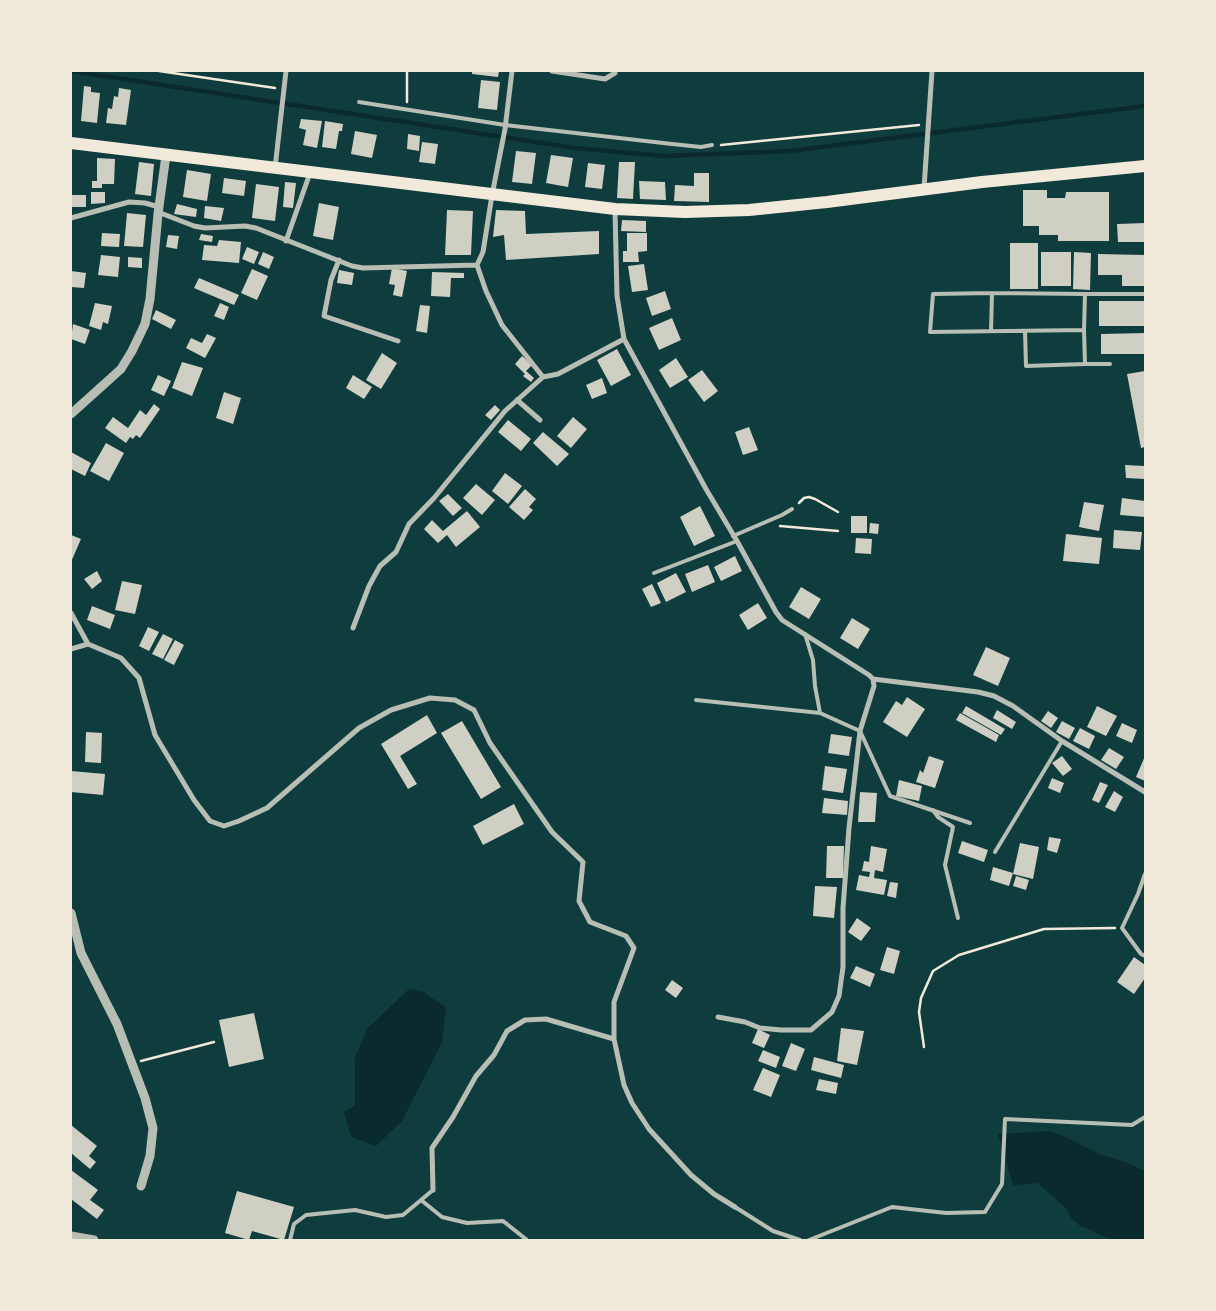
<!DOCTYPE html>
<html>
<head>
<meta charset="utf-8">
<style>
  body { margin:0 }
  #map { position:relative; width:1216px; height:1311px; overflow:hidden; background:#0f3d3e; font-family:Spectral,serif }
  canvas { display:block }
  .frame { position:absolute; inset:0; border:72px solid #f1e9da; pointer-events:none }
</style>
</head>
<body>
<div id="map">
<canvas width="1216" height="1311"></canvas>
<div class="frame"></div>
</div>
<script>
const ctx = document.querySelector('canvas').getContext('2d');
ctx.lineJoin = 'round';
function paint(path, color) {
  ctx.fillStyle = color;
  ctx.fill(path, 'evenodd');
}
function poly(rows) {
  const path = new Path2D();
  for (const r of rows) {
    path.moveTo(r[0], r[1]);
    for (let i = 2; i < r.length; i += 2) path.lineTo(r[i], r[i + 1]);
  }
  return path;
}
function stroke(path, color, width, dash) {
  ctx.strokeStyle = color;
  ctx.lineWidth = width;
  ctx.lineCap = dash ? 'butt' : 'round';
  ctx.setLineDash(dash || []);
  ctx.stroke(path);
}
paint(poly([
  [409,989,424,992,446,1008,442,1042,402,1121,376,1146,351,1137,344,1112,355,1106,355,1058,367,1029],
  [1050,1131,1066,1137,1099,1154,1128,1163,1145,1171,1145,1240,1110,1240,1089,1229,1080,1226,1071,1218,1066,1208,1037,1183,1013,1185,998,1134]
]), '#0a2a2b');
stroke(poly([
  [71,71,575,148,664,156,790,151,1145,106]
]), '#0a2a2b', 4.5);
paint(poly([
  [472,71,499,71,498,77,472,74],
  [481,80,500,82,497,110,478,108],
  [84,86,91,87,91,92,100,93,97,123,81,121],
  [119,88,131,90,126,125,106,123,108,108,112,109,114,96,118,97],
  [301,119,322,121,317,148,303,145,306,130,299,128],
  [325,121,343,124,342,131,339,131,336,149,322,147],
  [355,131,377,135,372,158,351,154],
  [408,134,420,136,419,151,407,149],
  [422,142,438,144,435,164,419,162],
  [516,151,536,153,532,184,512,182],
  [551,155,573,158,568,187,546,183],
  [97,158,115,159,114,184,102,184,102,188,92,188,92,181,97,181],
  [139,162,154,164,151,196,135,194],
  [619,162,635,162,633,199,617,198],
  [588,163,605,165,602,189,585,187],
  [187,170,211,174,207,201,183,197],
  [694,173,709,173,709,202,674,201,675,185,694,186],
  [224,178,246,181,244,196,222,193],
  [639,181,665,182,666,200,640,199],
  [285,182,296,183,293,208,283,207],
  [256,184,279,187,275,221,252,218],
  [1023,190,1047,190,1047,198,1065,198,1066,192,1109,192,1109,241,1058,241,1058,235,1039,235,1039,226,1023,226],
  [91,192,105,192,105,203,91,204],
  [71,195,86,195,86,207,72,207],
  [319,203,339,207,333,240,313,236],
  [177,204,197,209,196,217,174,214],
  [205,206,224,208,221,221,204,218],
  [447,210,473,211,471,255,445,255],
  [496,210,525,211,526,234,599,231,599,254,506,260,504,235,493,237],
  [127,213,146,215,143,247,124,246],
  [622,220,646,221,646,232,621,231],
  [1145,223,1145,242,1118,242,1117,224],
  [102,233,120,234,119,247,101,246],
  [627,233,647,233,647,251,638,252,639,262,623,262,623,251,627,251],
  [201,234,213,236,212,242,199,240],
  [168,235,179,236,177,249,166,247],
  [219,240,241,242,239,263,202,260,204,245,217,246],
  [1010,243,1038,243,1038,289,1010,289],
  [247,247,259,252,254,264,242,259],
  [263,252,274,257,269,269,258,264],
  [1041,252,1071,252,1071,286,1041,286],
  [1074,252,1091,253,1090,290,1073,289],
  [1098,254,1145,255,1145,286,1122,286,1122,275,1098,275],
  [101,255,120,257,118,277,98,275],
  [128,257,142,258,142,268,128,267],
  [644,264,648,290,632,292,628,266],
  [392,268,407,271,402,297,393,295,395,285,389,284],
  [252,269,268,276,257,300,241,293],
  [339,270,354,273,352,285,337,283],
  [71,271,86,273,84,288,71,287],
  [432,272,464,273,464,278,451,278,450,297,431,296],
  [199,278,239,295,234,305,194,288],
  [665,291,671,309,652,316,646,298],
  [1099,301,1145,301,1145,326,1099,326],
  [95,303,112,306,108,324,103,322,101,330,89,326],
  [220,303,229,307,224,320,214,316],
  [420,305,430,306,427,333,416,331],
  [156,310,176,320,171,329,152,319],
  [672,318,681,340,659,350,649,328],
  [73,324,90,330,85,344,71,339],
  [1145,333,1145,354,1101,354,1101,334],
  [207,334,216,338,205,358,186,348,191,338,202,343],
  [617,349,631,375,611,386,597,360],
  [382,353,397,363,381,389,366,380],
  [522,356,532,365,526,371,534,378,531,382,523,376,525,374,515,364],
  [676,358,688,377,670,388,659,370],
  [182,362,203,368,192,396,172,388],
  [702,370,718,391,704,402,688,380],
  [1145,371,1145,447,1141,448,1127,374],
  [158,375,171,381,164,396,151,390],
  [353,375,372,387,364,399,346,388],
  [602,378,607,393,592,399,586,385],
  [224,392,241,398,233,424,216,418],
  [154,404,160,409,140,438,136,435,133,439,130,437,126,443,105,428,113,417,128,428,140,410,146,415],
  [495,405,500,410,491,420,485,415],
  [573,417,587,429,571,448,557,436],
  [508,420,531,439,521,451,498,432],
  [749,427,758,450,743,455,735,432],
  [543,432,569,454,557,466,533,443],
  [106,443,124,453,109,481,90,471],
  [71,452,91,463,85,476,71,469],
  [1125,465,1145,466,1145,479,1126,478],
  [505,473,522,486,508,504,492,491],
  [476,484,495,500,482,515,463,498],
  [525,489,536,499,529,507,533,510,524,520,509,507],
  [448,494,462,508,453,516,439,501],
  [1122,498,1145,501,1145,517,1120,515],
  [1084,502,1104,505,1099,531,1079,527],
  [700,506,715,536,694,546,680,517],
  [467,511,480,527,456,547,447,535,438,543,424,529,432,520,443,531],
  [851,516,867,516,867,533,851,533],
  [870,523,879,524,878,534,869,533],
  [1114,530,1142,532,1140,550,1113,548],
  [1066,534,1102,538,1099,564,1063,561],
  [71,535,81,539,71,562],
  [856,538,872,539,871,554,855,553],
  [735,556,742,571,721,581,714,567],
  [708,565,715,582,692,592,685,574],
  [97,571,102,581,92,589,84,579],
  [676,573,686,592,666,602,657,583],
  [122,581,142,585,135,614,115,610],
  [652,584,661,603,651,607,642,589],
  [801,587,821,599,809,619,789,607],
  [758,603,767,618,748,630,739,615],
  [92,606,115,615,110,629,87,620],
  [852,618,870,629,858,649,840,638],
  [148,627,159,632,149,651,139,646],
  [163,634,173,639,163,659,152,654],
  [175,640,184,645,174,665,164,660],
  [986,647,1010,658,998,686,973,675],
  [907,697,925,709,907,737,883,722,896,701,902,705],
  [966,706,1005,729,1001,735,962,713],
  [1097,706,1117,716,1106,736,1087,727],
  [997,710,1016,722,1012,729,993,718],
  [1048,711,1058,718,1051,728,1041,721],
  [960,713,999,735,996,742,956,720],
  [427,715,437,733,400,756,417,784,408,789,381,744],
  [462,721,501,787,481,799,441,733],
  [1062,721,1075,728,1069,739,1056,732],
  [1122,723,1137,730,1132,743,1116,736],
  [1080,728,1095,736,1089,749,1073,741],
  [86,732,102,733,101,763,85,762],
  [831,734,852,737,849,756,828,753],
  [1109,748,1124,757,1116,769,1101,760],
  [929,756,944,761,935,788,916,782,920,770,923,773],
  [1062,756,1072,769,1063,776,1052,763],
  [1145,756,1145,781,1136,777],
  [825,766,847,769,843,793,822,790],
  [71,771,105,774,103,795,71,792],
  [1052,778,1064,783,1060,793,1048,788],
  [899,780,922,786,919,801,896,796],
  [1100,782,1108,785,1099,803,1092,800],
  [1114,791,1123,797,1115,812,1105,807],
  [860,792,877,793,875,822,858,822],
  [824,798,848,801,847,815,822,813],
  [514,804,524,824,483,845,473,826],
  [1049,837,1061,839,1057,853,1047,850],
  [962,841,988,850,984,862,958,853],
  [1020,843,1039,847,1033,879,1013,874],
  [827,846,844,846,843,878,826,878],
  [871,846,887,849,883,872,875,870,874,878,887,880,884,895,856,890,859,875,869,877,870,872,862,871,864,861,869,862],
  [993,867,1013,873,1009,886,990,880],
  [1016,876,1029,880,1026,890,1013,886],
  [890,882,898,883,896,898,887,896],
  [815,886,837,887,834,918,813,916],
  [857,918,871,928,861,941,848,932],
  [887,947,900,951,894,974,880,970],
  [1134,957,1145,965,1145,978,1134,994,1117,982],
  [856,966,875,974,870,987,850,978],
  [672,980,683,988,676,998,665,990],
  [254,1013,264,1059,229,1067,219,1020],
  [841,1028,864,1031,857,1065,837,1061],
  [758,1029,770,1035,764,1048,752,1043],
  [791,1043,805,1049,796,1071,782,1066],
  [763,1050,780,1057,776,1068,758,1061],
  [814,1057,844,1065,841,1078,811,1070],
  [763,1068,780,1075,771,1097,753,1090],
  [819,1079,838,1083,836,1094,816,1090],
  [71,1125,97,1146,89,1156,96,1162,90,1169,71,1153],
  [71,1170,98,1190,90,1200,104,1210,97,1219,71,1199],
  [237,1191,294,1207,284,1240,252,1231,249,1240,225,1233]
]), '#cfcfc3');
stroke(poly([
  [159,71,275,88],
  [407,102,407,71],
  [721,145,919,125],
  [799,503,804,498,809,497,815,499,838,512],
  [780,526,838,531],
  [924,1047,919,1012,921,998,933,971,959,955,1044,929,1115,928],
  [141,1061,214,1042]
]), '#f1e9da', 2.5);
stroke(poly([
  [359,102,505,125,672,144,701,147,712,145],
  [1085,294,1084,330,930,332,933,294,992,293,1085,294,1145,294],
  [991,331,992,293],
  [1025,331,1026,366,1085,364,1084,330],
  [1085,364,1110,364],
  [733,536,782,515,792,509],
  [654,573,737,541],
  [805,634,813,660,815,686,820,713],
  [696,700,820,713,860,731,890,796,970,823],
  [933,810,938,817,953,827,945,865,958,918],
  [995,852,1062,741],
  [1145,874,1138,894,1122,928,1141,954,1145,956],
  [421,1200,442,1217,467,1223,503,1221,527,1240],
  [735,1207,773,1231,800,1240],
  [290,1240,294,1224,306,1215,355,1210,386,1217,403,1215,433,1190],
  [809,1240,892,1207,946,1213,985,1212,1002,1184,1005,1119,1132,1125,1145,1117]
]), '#b8beb3', 4);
stroke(poly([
  [512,71,505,129,492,195,483,252,477,265,486,291,502,325,543,377,558,374,624,339],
  [552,71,605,79,615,73],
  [275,168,286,71],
  [924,188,932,71],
  [615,210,617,296,624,339,706,489,737,541,776,612,782,620,869,675,873,679,978,692,994,696,1013,706,1062,741,1145,792],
  [158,212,194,226,205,228,245,226,256,228,352,266,363,268,477,265],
  [71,218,129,202,145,203,159,207],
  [286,241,310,173],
  [339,260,331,280,324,316,398,341],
  [517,400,540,420],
  [71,613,88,644],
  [353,628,369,586,380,566,396,552,409,524,434,498,505,411,543,377],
  [71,649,88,644,121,658,139,678,155,735,194,800,210,821,224,826,239,821,267,808,359,728,391,710,430,698,455,700,474,710,490,743,552,832,583,862,579,901,590,922,626,936,634,948,614,1002,614,1039,624,1085,632,1103,649,1129,691,1175,714,1194,735,1207],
  [718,1017,745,1022,760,1028,781,1030,811,1030,832,1012,839,996,843,967,843,908,849,828,860,731,874,686,873,679],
  [433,1190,432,1148,453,1117,476,1076,494,1055,507,1031,525,1020,546,1019,614,1039]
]), '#b8beb3', 5);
stroke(poly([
  [71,414,121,369,132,351,145,324,150,299,158,214,166,155],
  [71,913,81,953,117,1024,145,1098,153,1128,150,1156,141,1186],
  [71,1236,94,1240]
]), '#b8beb3', 9);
stroke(poly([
  [71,143,615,209,685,212,749,210,827,202,982,182,1145,166]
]), '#f1e9da', 12);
</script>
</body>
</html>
